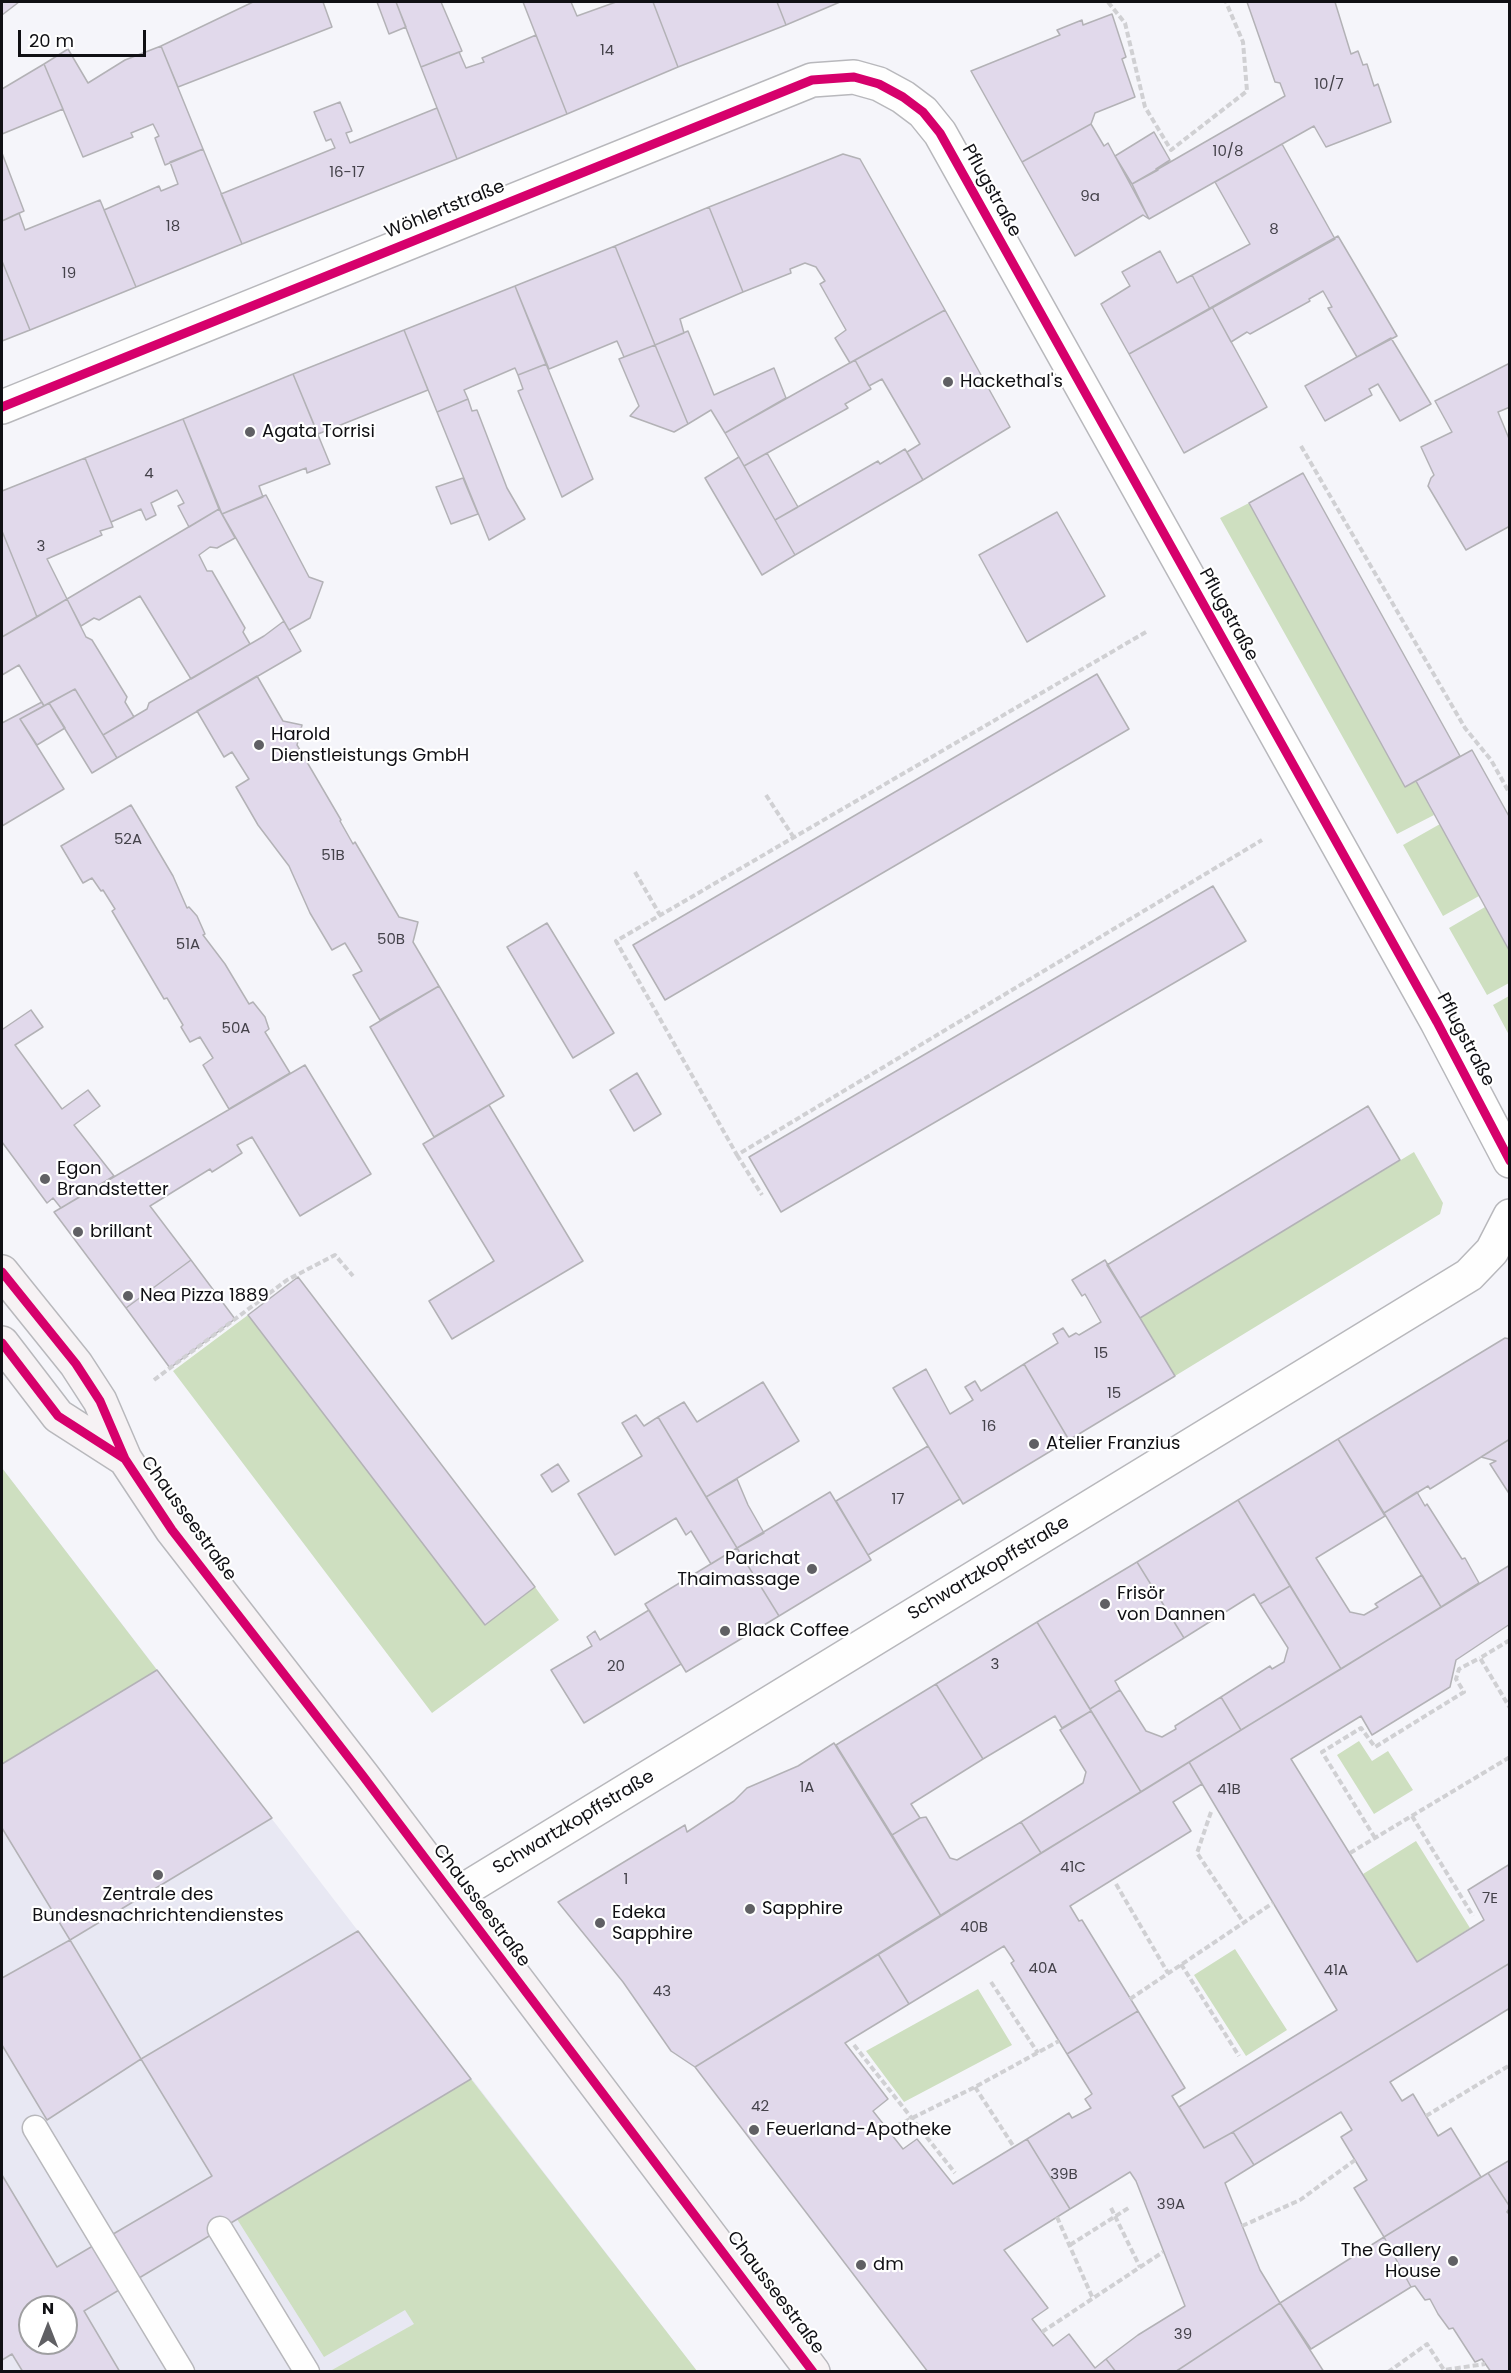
<!DOCTYPE html>
<html>
<head>
<meta charset="utf-8">
<style>
  body { margin:0 }
  #map { position:relative; width:1511px; height:2373px; overflow:hidden; background:#f5f5fa; font-family:Poppins,sans-serif }
  canvas { display:block }
  .frame { position:absolute; inset:0; border:3px solid #101014; pointer-events:none }
  .north { position:absolute; left:18px; top:2295px; width:60px; height:60px; box-sizing:border-box; background:#fff; border:2px solid #9f9fa1; border-radius:50%; rotate:0deg; font-size:16px; font-weight:700; line-height:24px; text-align:center; color:#101014 }
  .north::after { content:''; display:block; margin:auto; width:21px; height:27px; background:#606064; clip-path:polygon(50% 0,100% 100%,50% 72%,0 100%) }
  .scale { position:absolute; left:18px; top:30px; width:128px; height:27px; box-sizing:border-box; border:3px solid #101014; border-top:0; padding-left:8px; font-size:18px; line-height:21px; white-space:nowrap; color:#101014; -webkit-text-stroke:4px #fff; paint-order:stroke }
</style>
</head>
<body>
<div id="map">
<canvas width="1511" height="2373"></canvas>
<div class="frame"></div>
<div class="north">N</div>
<div class="scale">20 m</div>
</div>
<script>
const ctx = document.querySelector('canvas').getContext('2d');
ctx.lineJoin = 'round';
function paint(path, color) {
  ctx.fillStyle = color;
  ctx.fill(path, 'evenodd');
}
function poly(rows) {
  const path = new Path2D();
  for (const r of rows) {
    path.moveTo(r[0], r[1]);
    for (let i = 2; i < r.length; i += 2) path.lineTo(r[i], r[i + 1]);
  }
  return path;
}
function stroke(path, color, width, dash) {
  ctx.strokeStyle = color;
  ctx.lineWidth = width;
  ctx.lineCap = dash ? 'butt' : 'round';
  ctx.setLineDash(dash || []);
  ctx.stroke(path);
}
function drawText(font, color, halo, rows, align = 'center') {
  ctx.font = font + ' Poppins,sans-serif';
  ctx.lineWidth = 4.5;
  ctx.setLineDash([]);
  ctx.textBaseline = 'middle';
  ctx.strokeStyle = halo;
  ctx.fillStyle = color;
  for (const [text, x, y, turn = 0] of rows) {
    ctx.save();
    ctx.translate(x, y);
    ctx.rotate((+turn || 0) * Math.PI / 180);
    ctx.textAlign = isNaN(turn) ? turn : align;
    if (halo) ctx.strokeText(text, 0, 0);
    ctx.fillText(text, 0, 0);
    ctx.restore();
  }
}
paint(poly([
  [2,1468,415,2005,697,2371,2,2371],
  [30,2307,66,2307,66,2343,30,2343]
]), '#e8e8f3');
paint(poly([
  [1249,503,1405,787,1416,781,1434,815,1397,834,1220,518],
  [1440,824,1479,896,1443,916,1403,845],
  [1485,907,1510,952,1509,983,1487,995,1449,928],
  [1509,996,1509,1035,1493,1005],
  [1414,1152,1443,1203,1440,1214,1175,1376,1140,1318],
  [248,1315,485,1625,535,1587,559,1620,432,1713,173,1371],
  [2,1468,157,1670,2,1764],
  [1359,1741,1372,1761,1388,1751,1413,1790,1374,1814,1337,1755],
  [1416,1841,1470,1928,1417,1962,1363,1874],
  [1235,1949,1287,2030,1246,2056,1194,1975],
  [978,1989,1012,2045,904,2102,866,2051],
  [471,2079,697,2371,333,2371,332,2370,414,2324,405,2310,324,2357,237,2219]
]), '#cedfc0');
const building = poly([
  [2,2,19,2,2,15,2,2],
  [253,2,323,2,332,27,178,87,161,46,253,2],
  [377,2,396,2,406,27,389,34,377,2],
  [396,2,441,2,462,51,421,67,396,2],
  [523,2,571,2,577,16,616,2,653,2,678,67,567,114,523,2],
  [653,2,777,2,786,25,678,67,653,2],
  [777,2,840,2,786,25,777,2],
  [1247,2,1335,2,1351,54,1358,51,1363,65,1367,64,1374,86,1378,84,1391,122,1326,147,1314,126,1149,219,1132,184,1285,96,1280,83,1275,82,1247,2],
  [1112,14,1126,57,1122,59,1135,97,1095,113,1091,124,1022,162,971,71,1060,35,1057,30,1082,20,1083,25,1112,14],
  [536,35,567,114,457,159,421,67,459,52,466,68,484,62,482,58,536,35],
  [161,46,203,149,165,165,155,138,159,136,153,124,131,133,133,137,83,157,44,64,68,49,88,83,125,60,161,46],
  [44,64,63,109,2,134,2,89,44,64],
  [340,102,352,131,346,133,350,143,437,108,457,159,242,244,221,194,335,148,331,139,326,141,314,112,340,102],
  [1091,124,1104,146,1108,143,1149,219,1143,215,1075,256,1022,162,1091,124],
  [1154,132,1170,160,1156,169,1158,170,1132,184,1115,156,1154,132],
  [1282,144,1335,239,1210,309,1192,275,1250,244,1215,182,1282,144],
  [203,149,242,244,136,287,104,210,159,186,161,191,178,184,170,162,203,149],
  [2,153,24,211,2,221,2,153],
  [843,154,860,159,945,310,850,363,835,338,846,330,820,284,825,281,816,267,805,263,790,269,791,273,743,292,709,207,843,154],
  [100,200,136,287,30,330,2,261,2,221,19,213,25,230,100,200],
  [709,207,743,292,680,319,684,333,655,345,615,246,709,207],
  [1338,236,1397,336,1357,357,1328,308,1332,307,1323,291,1309,299,1310,301,1250,334,1247,332,1231,342,1212,307,1338,236],
  [615,246,655,345,624,357,617,341,549,369,515,286,615,246],
  [1160,251,1177,283,1192,275,1210,309,1129,354,1101,304,1130,286,1122,272,1160,251],
  [2,261,30,330,2,341,2,261],
  [515,286,546,364,518,375,515,368,464,390,468,399,437,412,404,330,515,286],
  [1212,307,1267,407,1184,453,1129,354,1212,307],
  [945,310,1010,427,923,480,907,452,920,444,882,379,869,386,855,360,945,310],
  [404,330,428,390,318,434,293,374,404,330],
  [688,331,714,395,774,368,786,398,725,433,711,410,688,424,655,345,688,331],
  [1391,338,1431,404,1400,421,1378,384,1369,389,1372,395,1325,421,1305,386,1391,338],
  [655,345,688,424,674,432,630,416,639,406,619,359,655,345],
  [855,360,871,389,845,404,848,408,744,466,725,433,855,360],
  [1510,363,1510,407,1498,412,1510,441,1510,526,1466,550,1428,486,1431,478,1434,475,1421,447,1452,432,1435,401,1510,363],
  [546,364,593,479,562,497,518,391,523,389,518,375,546,364],
  [293,374,330,464,307,473,306,468,259,486,263,497,222,514,183,419,293,374],
  [468,399,472,411,477,410,507,488,525,519,489,540,437,412,468,399],
  [183,419,219,509,189,527,178,506,184,503,177,490,151,503,156,515,146,520,141,509,111,522,85,458,183,419],
  [905,449,923,480,795,555,775,520,878,461,880,464,905,449],
  [767,453,798,507,775,520,744,466,767,453],
  [739,457,795,555,762,575,705,478,739,457],
  [85,458,113,527,100,531,102,535,47,559,67,599,37,617,2,531,2,491,85,458],
  [1303,473,1460,756,1405,787,1249,503,1303,473],
  [463,478,478,514,451,524,436,487,463,478],
  [266,495,309,577,323,582,310,618,289,630,222,514,266,495],
  [219,509,235,538,217,548,210,547,199,555,207,571,212,571,245,628,243,632,250,644,191,679,140,596,99,620,94,618,81,626,67,599,219,509],
  [1057,512,1105,596,1027,642,979,555,1057,512],
  [2,531,37,617,2,637,2,531],
  [67,599,86,637,92,640,127,697,125,702,134,717,103,735,75,689,44,706,19,665,2,675,2,637,67,599],
  [284,621,301,651,117,758,103,735,147,709,149,703,264,636,284,621],
  [1097,674,1129,729,665,1000,633,945,1097,674],
  [257,676,283,721,302,725,297,745,341,820,340,821,353,844,355,842,399,917,418,922,413,942,439,986,380,1020,353,975,362,971,345,943,332,950,310,913,289,866,258,825,236,787,249,779,232,752,224,757,197,711,257,676],
  [75,689,117,758,92,773,49,703,75,689],
  [42,702,44,706,20,719,64,789,2,826,2,723,42,702],
  [49,703,65,728,37,745,20,719,49,703],
  [1472,750,1510,818,1510,952,1416,781,1472,750],
  [131,805,173,876,187,908,189,907,197,916,205,934,203,935,225,964,249,1004,253,1002,265,1017,269,1029,265,1032,290,1073,229,1109,203,1065,213,1058,200,1037,190,1042,181,1027,183,1025,167,998,164,999,112,911,115,909,103,890,101,891,92,878,83,883,61,846,131,805],
  [1213,886,1246,941,781,1212,749,1157,1213,886],
  [547,923,614,1033,573,1058,507,947,547,923],
  [439,986,504,1096,434,1137,370,1027,439,986],
  [31,1010,43,1027,15,1045,62,1109,88,1090,100,1106,74,1125,114,1176,61,1208,53,1198,47,1203,2,1142,2,1027,3,1029,31,1010],
  [305,1065,371,1174,300,1216,252,1137,237,1145,242,1153,212,1172,210,1169,150,1206,191,1260,126,1308,54,1212,305,1065],
  [637,1073,661,1114,634,1131,610,1090,637,1073],
  [489,1105,583,1261,452,1339,429,1301,494,1261,423,1144,489,1105],
  [1368,1106,1400,1160,1140,1318,1107,1265,1368,1106],
  [191,1260,235,1319,170,1368,126,1308,191,1260],
  [1105,1260,1175,1376,1069,1440,1024,1364,1058,1343,1053,1334,1063,1328,1069,1337,1076,1333,1079,1335,1101,1322,1085,1294,1082,1296,1072,1280,1105,1260],
  [298,1277,535,1587,485,1625,248,1315,298,1277],
  [1505,1338,1510,1339,1510,1439,1430,1489,1428,1486,1384,1513,1338,1439,1505,1338],
  [1024,1364,1069,1440,963,1504,893,1388,926,1369,950,1414,973,1400,965,1387,975,1381,981,1391,1024,1364],
  [763,1382,799,1441,706,1497,658,1417,684,1402,697,1422,763,1382],
  [636,1415,644,1426,658,1417,737,1548,711,1564,691,1531,686,1535,676,1518,615,1555,578,1494,642,1456,622,1423,636,1415],
  [1338,1439,1385,1516,1316,1558,1350,1612,1364,1615,1378,1607,1375,1604,1422,1575,1441,1607,1341,1669,1238,1500,1338,1439],
  [1510,1439,1510,1495,1490,1464,1496,1461,1481,1457,1510,1439],
  [928,1446,960,1499,868,1555,836,1501,928,1446],
  [558,1464,569,1481,552,1492,541,1475,558,1464],
  [737,1479,748,1505,764,1533,737,1548,706,1497,737,1479],
  [830,1492,871,1560,779,1616,737,1548,830,1492],
  [1417,1492,1425,1506,1427,1504,1462,1559,1465,1558,1479,1583,1441,1607,1384,1513,1417,1492],
  [1238,1500,1290,1586,1260,1604,1254,1594,1184,1638,1137,1562,1238,1500],
  [737,1548,779,1616,686,1672,645,1604,737,1548],
  [1137,1562,1184,1638,1115,1681,1120,1690,1090,1709,1037,1622,1137,1562],
  [1510,1565,1510,1624,1456,1660,1450,1687,1372,1735,1361,1716,1291,1759,1417,1962,1484,1920,1468,1890,1510,1864,1510,1963,1233,2132,1204,2148,1179,2107,1337,2010,1189,1762,1510,1565],
  [1290,1586,1341,1669,1241,1730,1221,1697,1270,1666,1272,1669,1284,1662,1288,1648,1260,1604,1290,1586],
  [649,1610,681,1664,584,1723,551,1670,592,1646,587,1637,595,1631,600,1640,649,1610],
  [1037,1622,1091,1711,1062,1728,1055,1716,983,1759,936,1684,1037,1622],
  [157,1670,272,1818,70,1940,2,1828,2,1764,157,1670],
  [936,1684,983,1759,911,1804,920,1818,892,1835,836,1745,936,1684],
  [1120,1690,1146,1731,1162,1737,1176,1729,1175,1726,1221,1697,1241,1730,1141,1792,1090,1709,1120,1690],
  [1091,1711,1141,1792,1041,1853,1021,1822,1083,1783,1086,1772,1060,1730,1091,1711],
  [834,1743,941,1916,695,2067,671,2051,623,1982,558,1902,685,1825,687,1832,734,1801,747,1788,798,1766,834,1743],
  [1189,1762,1202,1784,1173,1802,1191,1831,1070,1906,1079,1921,1082,1920,1138,2011,1067,2054,1011,1963,1014,1961,1004,1946,909,2004,878,1954,1189,1762],
  [926,1817,950,1858,957,1860,1021,1822,1041,1853,941,1916,892,1835,920,1818,926,1817],
  [358,1931,471,2079,84,2311,120,2372,23,2372,12,2354,2,2360,2,2175,57,2267,212,2176,141,2059,358,1931],
  [30,2307,66,2307,66,2343,30,2343,30,2307],
  [70,1940,141,2059,47,2120,2,2045,2,1978,70,1940],
  [878,1954,909,2004,845,2043,888,2099,873,2111,903,2149,917,2139,953,2184,1027,2139,1070,2209,1004,2250,1048,2308,1032,2319,1053,2346,1069,2334,1095,2368,1106,2359,1116,2372,928,2372,695,2067,878,1954],
  [1510,1963,1510,2008,1390,2082,1402,2101,1413,2094,1438,2136,1451,2128,1481,2177,1384,2237,1354,2188,1367,2180,1341,2137,1352,2130,1341,2112,1254,2165,1233,2132,1510,1963],
  [1138,2011,1185,2088,1172,2096,1204,2148,1233,2132,1254,2165,1225,2183,1260,2270,1280,2303,1175,2372,1116,2372,1106,2359,1138,2335,1185,2306,1136,2181,1130,2172,1070,2209,1027,2139,1069,2113,1072,2118,1091,2108,1085,2099,1092,2094,1067,2054,1138,2011],
  [1510,2160,1510,2207,1488,2173,1510,2160],
  [1488,2173,1510,2207,1507,2212,1510,2215,1510,2372,1491,2372,1482,2359,1475,2362,1453,2328,1449,2329,1438,2314,1430,2299,1425,2300,1415,2286,1411,2287,1384,2237,1488,2173],
  [1384,2237,1411,2287,1311,2349,1280,2303,1384,2237],
  [1280,2303,1324,2372,1175,2372,1280,2303]
]);
paint(building, '#e1d9eb');
stroke(building, '#b3b2b6', 1.5);
const lane = poly([
  [35,2128,182,2372],
  [220,2229,307,2372]
]);
const street = poly([
  [2,407,812,80,854,77,879,84,903,97,923,112,940,133,1437,1022,1510,1161],
  [454,1896,1469,1275,1492,1251,1510,1216]
]);
const secondary = poly([
  [2,1272,76,1364,100,1401,125,1459,172,1530,363,1776,813,2372],
  [2,1343,58,1416,125,1459]
]);
stroke(lane, '#b8b8bc', 27);
stroke(street, '#b8b8bc', 36);
stroke(secondary, '#b8b8bc', 36);
stroke(poly([
  [1108,2,1125,23,1145,107,1171,150,1247,91,1243,42,1226,2],
  [1301,446,1465,728,1491,760,1510,794],
  [1146,632,616,941,737,1155,1262,840],
  [766,795,794,838],
  [635,872,660,915],
  [737,1155,762,1195],
  [154,1380,287,1280,335,1255,353,1276],
  [1510,1640,1480,1658,1510,1708],
  [1211,1812,1197,1853,1244,1923],
  [1412,1816,1473,1916],
  [1375,1838,1322,1752,1361,1728,1375,1747,1464,1692,1456,1679,1459,1669,1480,1658],
  [1350,1853,1510,1757],
  [1116,1884,1168,1973],
  [1181,1964,1239,2056],
  [991,1982,1038,2053],
  [1130,1999,1273,1903],
  [854,2045,955,2173],
  [975,2087,1014,2147],
  [1426,2116,1510,2065],
  [888,2130,975,2087,1059,2041],
  [1111,2208,1140,2267],
  [1057,2217,1093,2299],
  [1242,2226,1300,2200,1355,2160],
  [1070,2245,1130,2207],
  [1042,2332,1163,2252],
  [1388,2372,1427,2344,1444,2370,1485,2364]
]), '#d0d0d3', 4, [6, 3]);
stroke(lane, '#fefefe', 24);
stroke(street, '#fefefe', 33);
stroke(secondary, '#f6f2f4', 33);
stroke(poly([
  [2,407,812,80,854,77,879,84,903,97,923,112,940,133,1437,1022,1510,1161],
  [2,1272,76,1364,100,1401,125,1459,172,1530,363,1776,813,2372],
  [2,1343,58,1416,125,1459]
]), '#d6006c', 9);
for (const [x, y, r, color] of [
  [948,382,6,"#606064"],
  [250,432,6,"#606064"],
  [259,745,6,"#606064"],
  [45,1179,6,"#606064"],
  [78,1232,6,"#606064"],
  [128,1296,6,"#606064"],
  [1034,1444,6,"#606064"],
  [812,1569,6,"#606064"],
  [1105,1604,6,"#606064"],
  [725,1631,6,"#606064"],
  [158,1875,6,"#606064"],
  [750,1909,6,"#606064"],
  [600,1923,6,"#606064"],
  [754,2130,6,"#606064"],
  [1453,2261,6,"#606064"],
  [861,2265,6,"#606064"]
]) {
  const dot = new Path2D();
  dot.arc(x, y, r, 0, 2 * Math.PI);
  ctx.fillStyle = color;
  ctx.fill(dot);
  stroke(dot, '#fff', 2);
}
drawText('15px', '#44424a', null, [
  ["14",607,51],
  ["10/7",1329,85],
  ["10/8",1228,152],
  ["16-17",347,173],
  ["9a",1090,197],
  ["18",173,227],
  ["8",1274,230],
  ["19",69,274],
  ["4",149,474],
  ["3",41,547],
  ["52A",128,840],
  ["51B",333,856],
  ["50B",391,940],
  ["51A",188,945],
  ["50A",236,1029],
  ["15",1101,1354],
  ["15",1114,1394],
  ["16",989,1427],
  ["17",898,1500],
  ["3",995,1665],
  ["20",616,1667],
  ["1A",807,1788],
  ["41B",1229,1790],
  ["41C",1073,1868],
  ["1",626,1880],
  ["7E",1490,1899],
  ["40B",974,1928],
  ["40A",1043,1969],
  ["41A",1336,1971],
  ["43",662,1992],
  ["42",760,2107],
  ["39B",1064,2175],
  ["39A",1171,2205],
  ["39",1183,2335]
]);
drawText('18px', '#101014', '#fff', [
  ["Pflugstraße",991,191,61],
  ["Wöhlertstraße",445,210,-22],
  ["Pflugstraße",1228,615,61],
  ["Pflugstraße",1465,1040,62],
  ["Chausseestraße",188,1519,54],
  ["Schwartzkopffstraße",989,1569,-31],
  ["Schwartzkopffstraße",574,1823,-31],
  ["Chausseestraße",481,1906,53],
  ["Chausseestraße",775,2293,53]
]);
drawText('18px', '#101014', '#fff', [
  ["Hackethal's",960,382],
  ["Agata Torrisi",262,432],
  ["Harold",271,735],
  ["Dienstleistungs GmbH",271,756],
  ["Egon",57,1169],
  ["Brandstetter",57,1190],
  ["brillant",90,1232],
  ["Nea Pizza 1889",140,1296],
  ["Atelier Franzius",1046,1444],
  ["Parichat",800,1559,"right"],
  ["Thaimassage",800,1580,"right"],
  ["Frisör",1117,1594],
  ["von Dannen",1117,1615],
  ["Black Coffee",737,1631],
  ["Zentrale des",158,1895,"center"],
  ["Bundesnachrichtendienstes",158,1916,"center"],
  ["Sapphire",762,1909],
  ["Edeka",612,1913],
  ["Sapphire",612,1934],
  ["Feuerland-Apotheke",766,2130],
  ["The Gallery",1441,2251,"right"],
  ["House",1441,2272,"right"],
  ["dm",873,2265]
], 'left');
</script>
</body>
</html>
